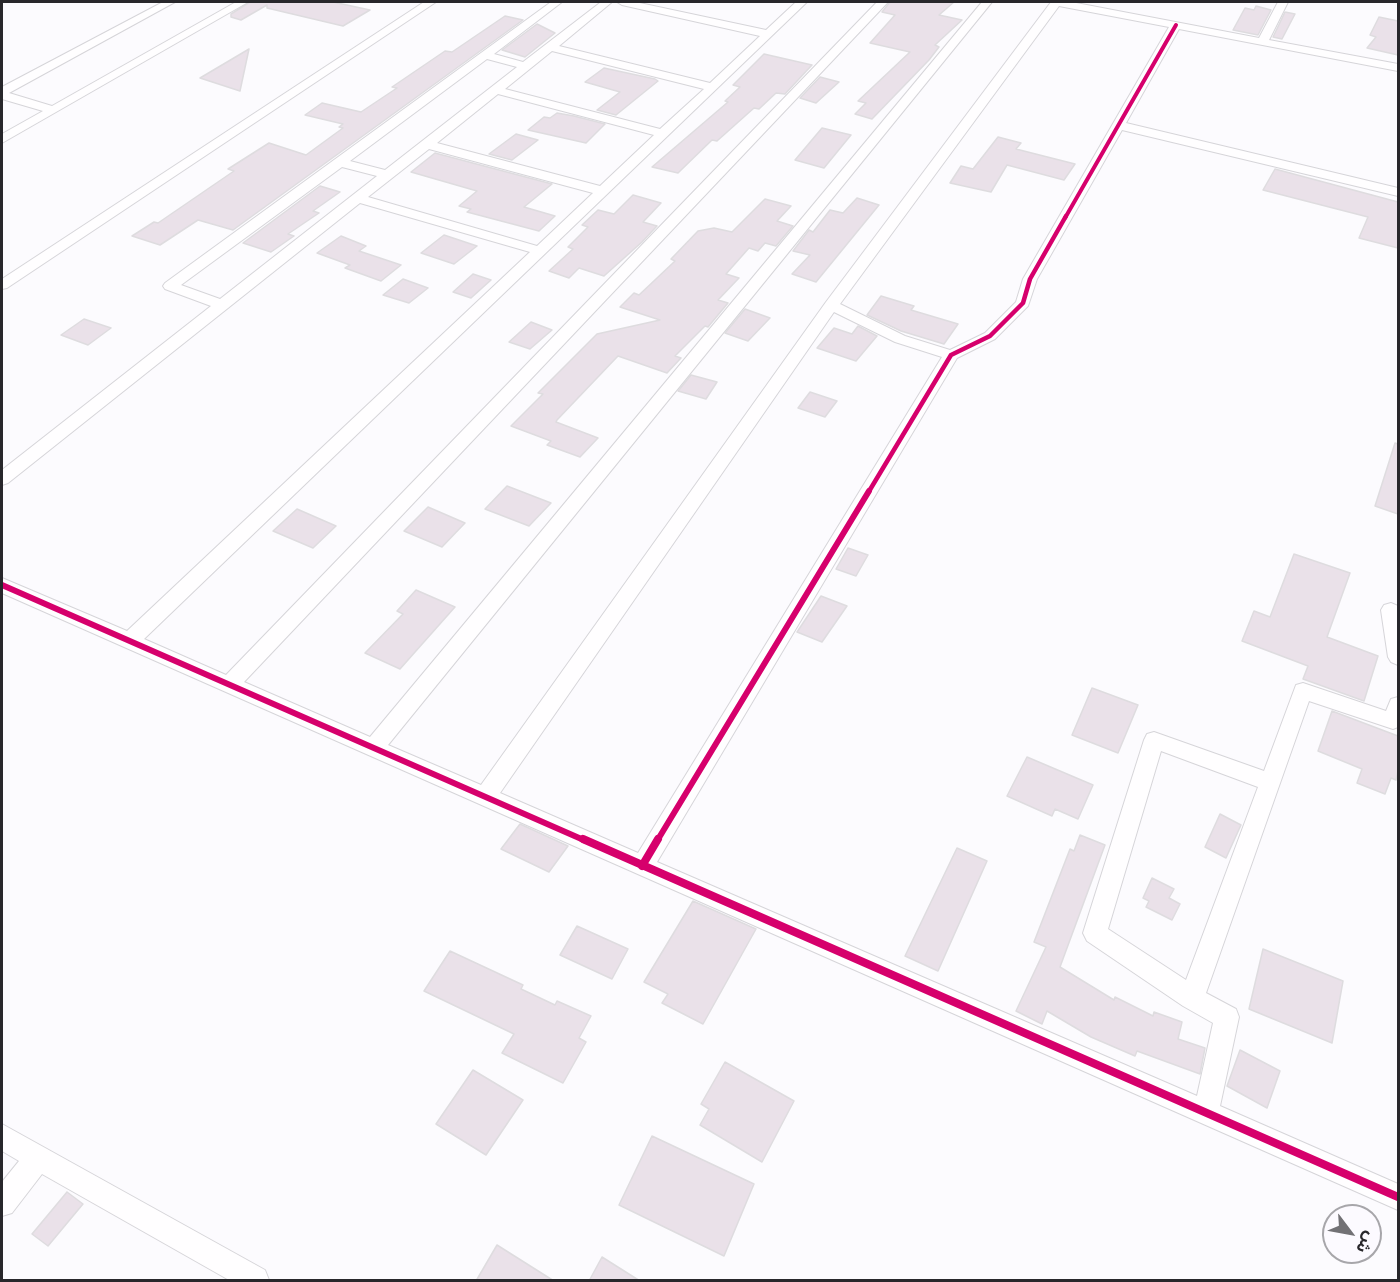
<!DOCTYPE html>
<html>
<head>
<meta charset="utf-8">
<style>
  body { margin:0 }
  #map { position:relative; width:1400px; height:1282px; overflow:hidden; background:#fcfbfe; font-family:"Roboto Condensed","Noto Sans Arabic",sans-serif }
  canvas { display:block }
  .frame { position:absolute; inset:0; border:3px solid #28272b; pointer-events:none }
  .north { position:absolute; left:1322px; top:1204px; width:60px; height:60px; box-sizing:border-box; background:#fcfaff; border:2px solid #a7a6aa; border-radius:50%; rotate:122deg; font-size:16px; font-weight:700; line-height:24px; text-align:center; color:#28272b }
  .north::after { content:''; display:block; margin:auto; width:21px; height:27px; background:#727175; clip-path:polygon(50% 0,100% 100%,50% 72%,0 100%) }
</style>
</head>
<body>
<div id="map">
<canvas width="1400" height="1282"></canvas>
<div class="frame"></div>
<div class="north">ش</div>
</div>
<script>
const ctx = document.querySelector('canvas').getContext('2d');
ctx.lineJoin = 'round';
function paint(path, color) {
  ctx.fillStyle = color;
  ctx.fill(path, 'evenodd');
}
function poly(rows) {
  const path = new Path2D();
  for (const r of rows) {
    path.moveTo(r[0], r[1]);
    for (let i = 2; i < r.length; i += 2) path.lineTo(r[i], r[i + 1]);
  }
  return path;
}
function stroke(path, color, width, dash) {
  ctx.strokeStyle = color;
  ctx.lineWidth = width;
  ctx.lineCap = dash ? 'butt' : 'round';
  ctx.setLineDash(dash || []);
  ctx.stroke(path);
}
const building = poly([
  [250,2,333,2,370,10,343,26,267,8,267,5,241,20,231,17,231,14,250,2],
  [890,2,954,2,939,15,962,20,935,45,939,47,929,60,872,119,855,114,866,103,858,101,910,52,870,43,895,15,882,12,890,2],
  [1256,6,1271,10,1258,35,1233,30,1245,8,1254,10,1256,6],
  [1285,12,1295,14,1282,39,1273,37,1285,12],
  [505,16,523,20,233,230,198,220,160,245,132,236,154,222,158,223,234,171,228,169,269,143,306,155,343,128,339,127,343,124,305,115,322,103,361,112,397,88,392,87,445,51,452,52,505,16],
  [1379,17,1398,21,1398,55,1367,48,1376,37,1370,35,1379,17],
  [537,24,555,33,525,57,502,50,537,24],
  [249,49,240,91,200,78,249,49],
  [764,54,812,65,785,94,776,93,759,109,754,108,717,141,712,140,678,173,652,167,728,102,725,101,740,87,733,85,764,54],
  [604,68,655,79,658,81,616,115,597,110,620,92,585,82,604,68],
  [820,77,839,82,816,103,800,98,820,77],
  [557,113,574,116,605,124,586,143,528,130,544,117,550,118,557,113],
  [822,128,851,135,824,168,795,160,822,128],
  [516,134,538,140,512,160,489,154,516,134],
  [998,137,1021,143,1016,149,1075,164,1064,180,1007,165,991,192,950,183,961,166,973,169,998,137],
  [435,153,552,184,524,207,555,216,539,231,467,212,471,209,459,206,477,191,411,172,435,153],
  [1275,169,1398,202,1398,248,1359,238,1368,217,1263,190,1275,169],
  [320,186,340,192,313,211,319,213,288,234,294,236,271,252,243,243,320,186],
  [633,195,661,203,643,222,657,226,642,242,604,276,579,268,569,278,549,271,573,249,568,247,588,227,582,225,598,210,614,214,633,195],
  [857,198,879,205,816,282,792,274,810,255,793,251,809,230,813,232,830,210,843,213,857,198],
  [765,199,791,206,777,221,793,226,776,246,765,243,758,251,749,248,726,274,739,278,718,300,728,303,708,327,705,326,675,356,681,358,667,373,618,356,557,420,556,422,598,438,580,457,547,445,551,441,511,426,543,394,538,393,597,334,660,320,620,307,634,293,639,295,675,261,671,259,698,231,714,228,732,232,765,199],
  [444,235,477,246,454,264,421,253,444,235],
  [341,236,366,246,359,251,401,265,381,281,345,268,350,265,317,253,341,236],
  [473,274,491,280,471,298,453,292,473,274],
  [403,279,428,288,409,303,383,295,403,279],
  [881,296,914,306,911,310,958,324,944,344,901,331,867,315,881,296],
  [745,309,770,318,748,341,725,333,745,309],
  [84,319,111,328,88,345,61,335,84,319],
  [531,322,552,330,530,349,509,342,531,322],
  [858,326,877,336,856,361,817,348,834,328,852,334,858,326],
  [691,375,717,382,706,399,678,391,691,375],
  [810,392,837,401,825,417,798,408,810,392],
  [1395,443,1398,444,1398,514,1375,506,1395,443],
  [507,486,551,503,529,526,485,509,507,486],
  [428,507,465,523,442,547,404,531,428,507],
  [297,509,336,526,313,548,273,531,297,509],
  [848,548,868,555,856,576,836,569,848,548],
  [1294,554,1350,573,1327,637,1378,656,1364,701,1303,679,1308,666,1242,641,1254,611,1270,617,1294,554],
  [416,590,455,607,400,669,365,653,403,614,397,611,416,590],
  [821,596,847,606,822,642,797,632,821,596],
  [1092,688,1138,705,1118,753,1072,735,1092,688],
  [1332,711,1398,736,1398,771,1396,780,1391,778,1385,794,1357,783,1362,769,1318,751,1332,711],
  [1027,757,1093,785,1078,819,1055,809,1052,816,1007,796,1027,757],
  [1220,814,1241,825,1226,858,1205,847,1220,814],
  [520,824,568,846,549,872,501,849,520,824],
  [1080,835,1105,845,1060,967,1114,1000,1115,997,1153,1016,1154,1012,1182,1022,1178,1039,1205,1048,1200,1074,1137,1051,1135,1056,1091,1037,1047,1011,1042,1024,1016,1011,1046,947,1034,942,1070,849,1074,851,1080,835],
  [957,848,987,861,938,971,905,956,957,848],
  [1152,878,1174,889,1169,898,1180,904,1172,920,1146,907,1149,901,1143,898,1152,878],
  [693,901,756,929,703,1024,662,1003,668,994,644,982,693,901],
  [577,926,628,949,612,979,560,955,577,926],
  [1263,949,1343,981,1332,1043,1249,1009,1263,949],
  [450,951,523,985,521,989,555,1005,557,1001,591,1016,579,1038,586,1042,563,1083,502,1053,514,1034,424,991,450,951],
  [1240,1050,1280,1071,1267,1108,1227,1086,1240,1050],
  [725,1062,794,1101,762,1162,700,1125,709,1109,701,1104,725,1062],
  [473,1070,523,1100,486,1155,436,1124,473,1070],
  [652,1136,754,1184,724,1256,619,1205,652,1136],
  [67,1192,83,1204,48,1246,32,1234,67,1192],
  [497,1245,554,1281,476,1281,497,1245],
  [602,1257,640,1281,589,1281,602,1257]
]);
paint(building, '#eae1e9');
stroke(building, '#dedcdf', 1.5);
const minor = poly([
  [163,2,175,2,9,93,52,106,236,2,248,2,2,143,2,134,43,111,2,99,2,87,163,2],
  [424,2,436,2,7,288,2,289,2,279,424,2],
  [551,2,562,2,494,54,523,62,601,2,612,2,559,46,710,83,760,36,622,5,617,2,635,2,766,30,796,2,807,2,144,639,226,675,877,2,888,2,244,682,370,737,982,2,992,2,388,745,481,785,826,302,1051,2,1071,2,1259,38,1278,2,1288,2,1269,40,1398,64,1398,71,1179,29,1126,123,1398,188,1398,196,1122,130,1037,279,1028,306,995,339,957,358,657,862,1197,1096,1213,1023,1183,1006,1087,941,1083,933,1144,740,1147,734,1154,732,1264,771,1296,685,1303,683,1386,711,1391,699,1398,697,1398,727,1393,729,1309,701,1206,993,1236,1009,1239,1017,1220,1106,1398,1184,1398,1210,2,593,2,578,127,631,530,252,360,203,8,483,2,485,2,470,211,306,165,289,163,286,165,283,551,2],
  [1059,6,1169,27,1023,279,1016,302,985,333,950,350,905,336,840,304,1059,6],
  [552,51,704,89,660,129,505,89,552,51],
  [487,59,517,67,385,170,350,161,487,59],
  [498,94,654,135,600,186,437,143,498,94],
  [429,149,593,193,537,246,368,197,429,149],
  [342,167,377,176,220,299,181,285,342,167],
  [834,312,895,342,942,357,638,853,500,793,834,312],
  [1161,751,1258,787,1186,980,1108,929,1161,751],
  [1391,603,1398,606,1398,665,1391,662,1388,657,1381,610,1384,605,1391,603],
  [2,1124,265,1270,269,1280,229,1280,42,1174,12,1213,2,1216,2,1182,19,1161,2,1151,2,1124]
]);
stroke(minor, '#d6d5d9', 2);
paint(minor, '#fffeff');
stroke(poly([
  [1065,218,1176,25]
]), '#d6006c', 4);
stroke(poly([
  [868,493,951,355,990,336,1023,303,1030,279,1066,216]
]), '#d6006c', 4.5);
stroke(poly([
  [2,585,586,841],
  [657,841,869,491]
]), '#d6006c', 6);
stroke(poly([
  [583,839,1398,1197],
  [642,866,658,839]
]), '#d6006c', 8);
</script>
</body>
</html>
